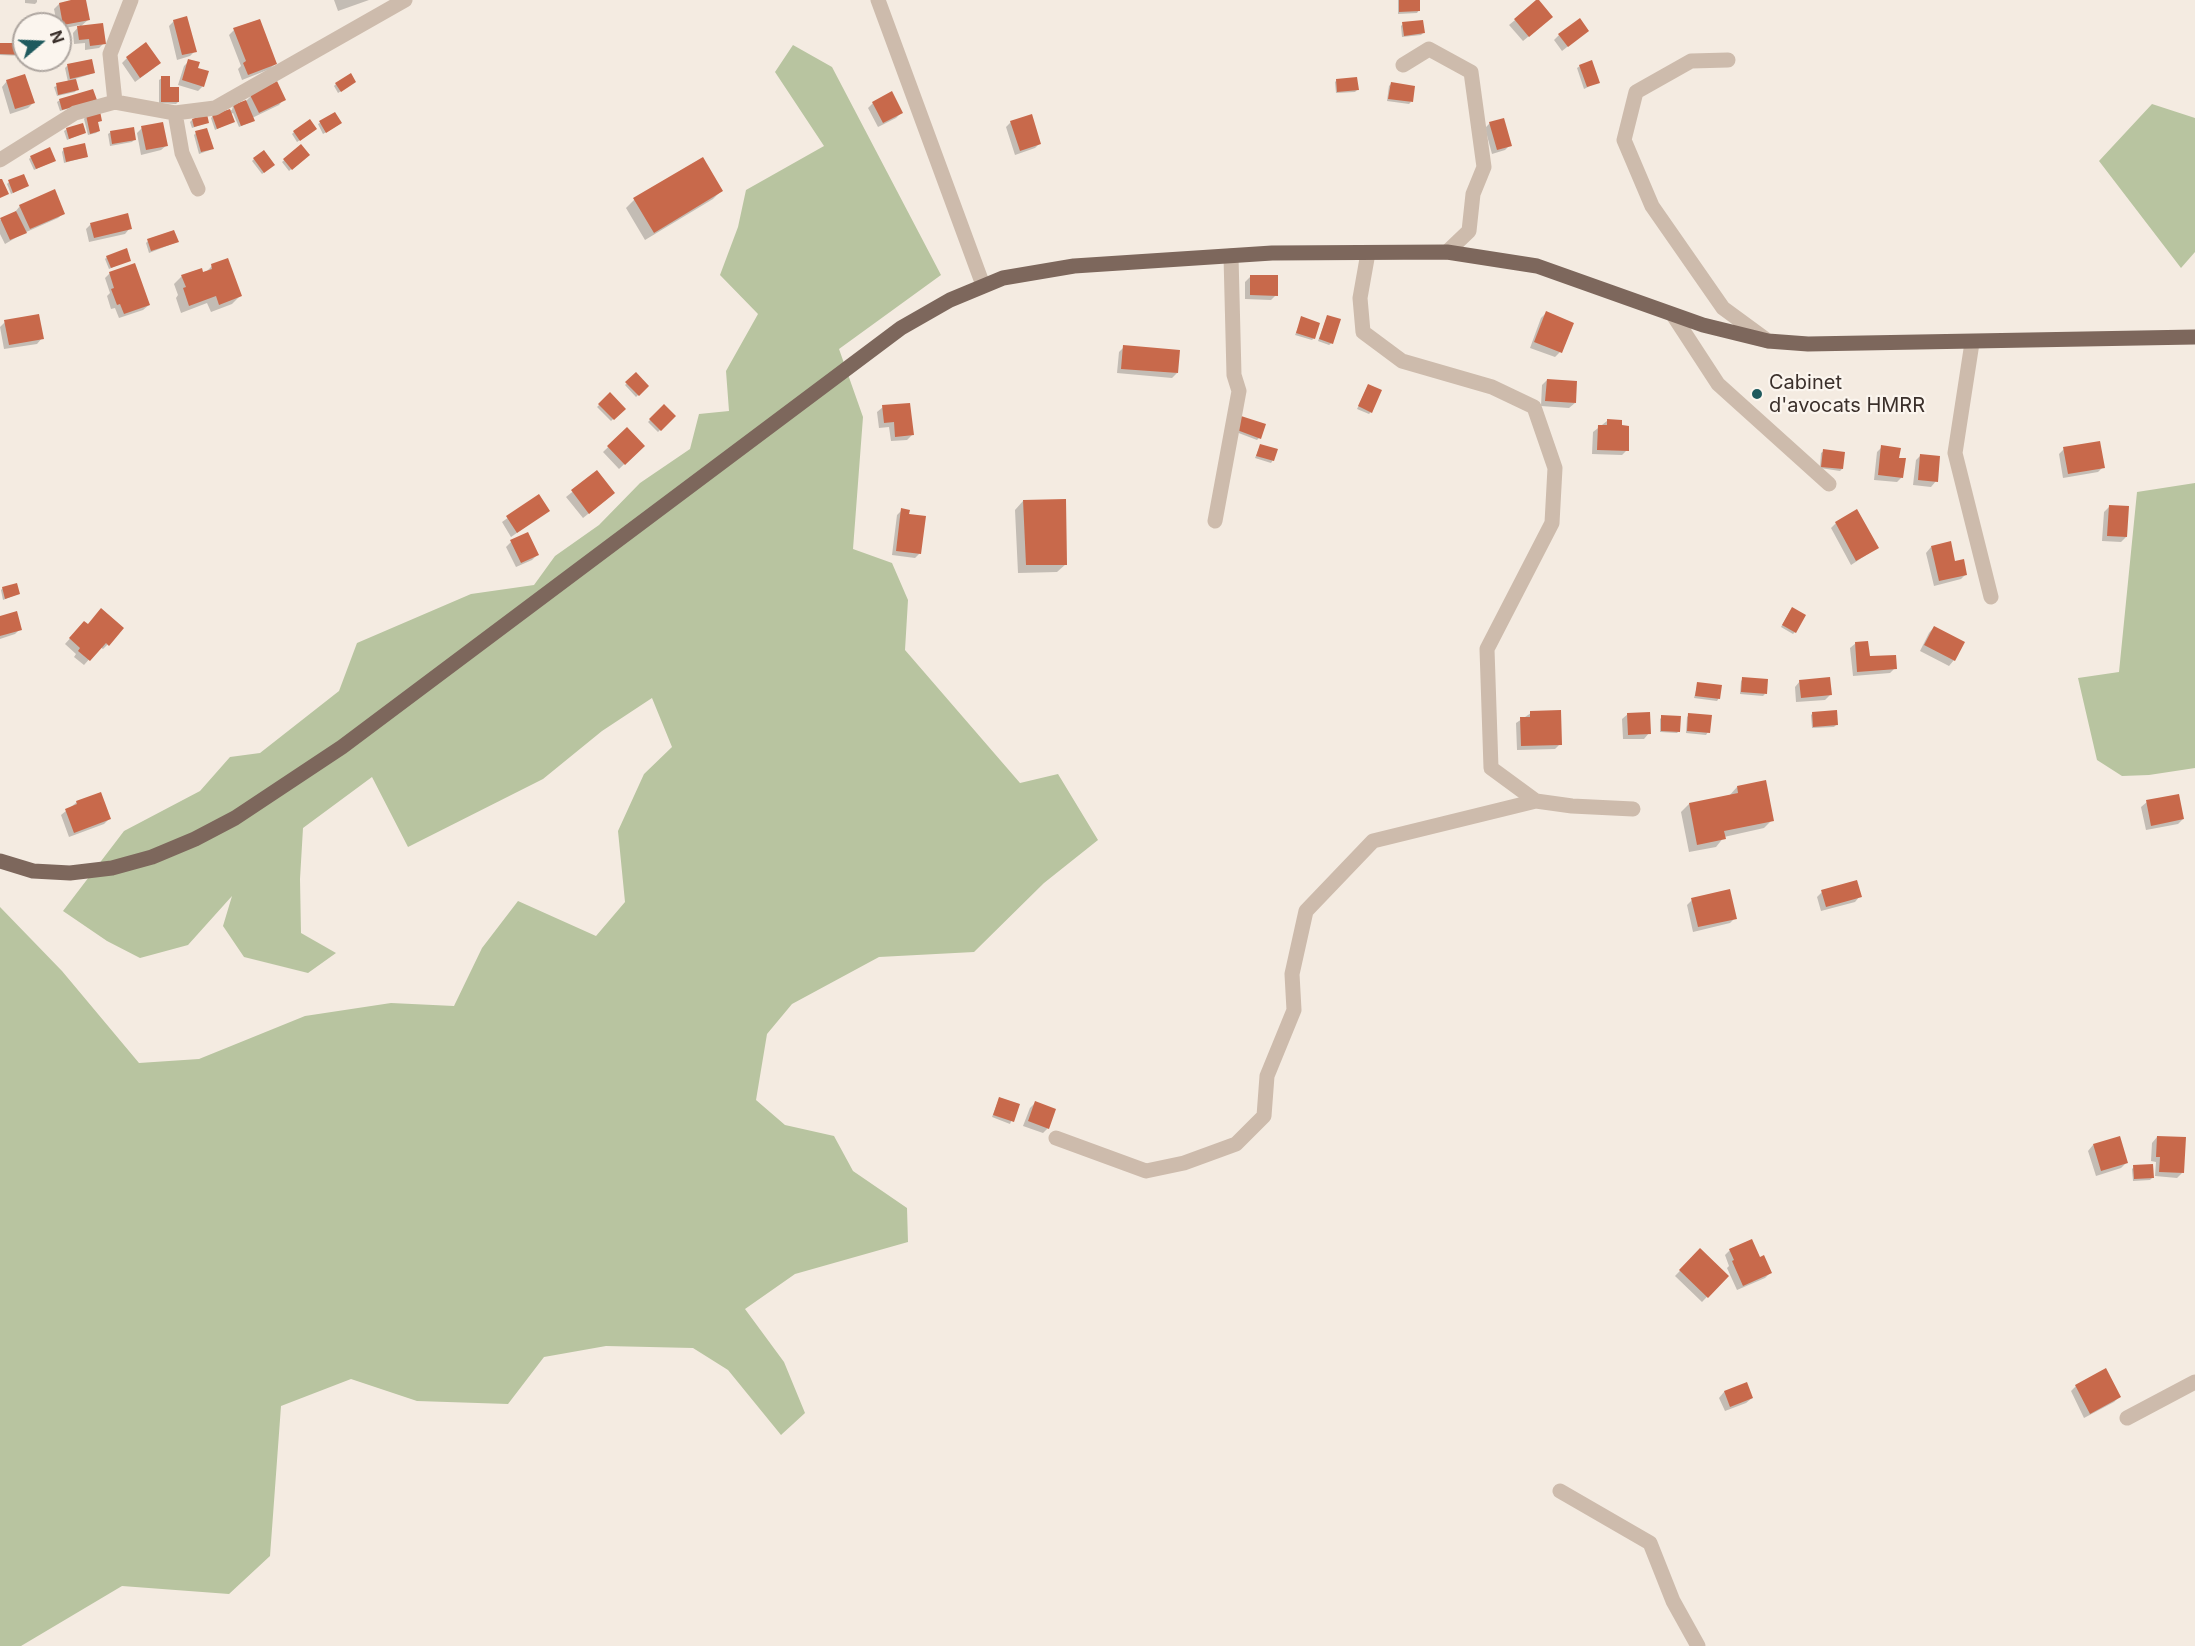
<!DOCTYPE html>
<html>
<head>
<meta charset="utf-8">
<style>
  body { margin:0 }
  #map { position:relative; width:2195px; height:1646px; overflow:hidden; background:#f4ebe1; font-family:Inter,sans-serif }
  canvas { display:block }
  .north { position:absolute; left:12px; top:12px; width:60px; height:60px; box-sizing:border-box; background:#fbf5ee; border:2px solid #aea6a0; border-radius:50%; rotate:71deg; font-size:16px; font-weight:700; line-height:24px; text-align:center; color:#3b302b }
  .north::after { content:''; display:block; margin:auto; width:21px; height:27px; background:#1f5a5e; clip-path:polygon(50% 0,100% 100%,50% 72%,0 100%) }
</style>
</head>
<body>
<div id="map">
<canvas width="2195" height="1646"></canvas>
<div class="north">N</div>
</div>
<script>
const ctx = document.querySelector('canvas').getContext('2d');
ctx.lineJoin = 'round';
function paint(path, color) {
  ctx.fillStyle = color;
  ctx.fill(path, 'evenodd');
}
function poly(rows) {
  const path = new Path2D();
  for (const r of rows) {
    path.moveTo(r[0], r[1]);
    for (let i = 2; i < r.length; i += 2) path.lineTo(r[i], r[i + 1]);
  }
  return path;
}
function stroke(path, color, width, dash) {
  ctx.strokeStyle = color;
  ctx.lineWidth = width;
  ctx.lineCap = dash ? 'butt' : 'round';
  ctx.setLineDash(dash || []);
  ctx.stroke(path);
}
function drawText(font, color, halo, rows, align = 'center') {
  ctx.font = font + ' Inter,sans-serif';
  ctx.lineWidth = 4.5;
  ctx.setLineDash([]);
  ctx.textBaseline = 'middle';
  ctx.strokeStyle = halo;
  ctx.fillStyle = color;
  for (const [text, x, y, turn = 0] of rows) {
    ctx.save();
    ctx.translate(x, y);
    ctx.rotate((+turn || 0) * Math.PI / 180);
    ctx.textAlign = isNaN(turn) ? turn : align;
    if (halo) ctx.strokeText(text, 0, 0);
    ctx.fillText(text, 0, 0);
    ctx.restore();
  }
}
paint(poly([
  [793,45,832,67,941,275,839,349,863,417,853,549,892,563,908,600,905,650,1020,783,1058,774,1098,840,1044,883,974,952,879,957,792,1004,767,1034,756,1100,785,1125,834,1136,853,1171,907,1208,908,1242,795,1274,745,1309,784,1362,805,1413,781,1435,728,1370,693,1348,606,1346,544,1357,508,1404,417,1401,351,1379,281,1406,270,1556,229,1594,122,1586,21,1646,0,1646,0,907,62,971,139,1063,199,1059,305,1016,391,1003,454,1006,482,948,518,901,596,936,625,902,618,831,644,774,672,747,652,698,602,731,543,779,408,847,372,777,303,828,300,879,301,933,336,953,308,973,244,957,223,926,232,896,188,945,140,958,107,941,63,911,124,831,200,791,230,757,260,753,339,691,357,643,471,594,534,585,555,556,599,525,640,483,690,449,699,414,729,411,726,371,758,314,720,275,738,227,746,190,824,146,775,72],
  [2152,104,2195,118,2195,252,2181,268,2099,161],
  [2195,483,2195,768,2149,775,2122,776,2097,760,2078,678,2119,672,2137,492]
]), '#b8c4a0');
paint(poly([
  [25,0,37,0,37,2,35,4,25,3],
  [79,0,85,0,89,19,80,27,104,43,99,48,85,50,85,43,74,44,73,33,80,25,60,29,60,24,57,24,54,9,59,4],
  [334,0,369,0,338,11],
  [1398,0,1418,0,1419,10,1417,13,1398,14],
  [1538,1,1546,22,1523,41,1509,25],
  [174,21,195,51,190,56,177,60,169,26],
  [1403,24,1424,32,1421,35,1402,37,1401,26],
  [234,30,275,64,270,69,242,80,238,69,241,66,229,35],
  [1587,31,1562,51,1554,40,1559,35],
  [0,44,24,45,24,56,0,55],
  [127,58,154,68,135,82,122,63],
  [189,61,197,69,203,86,198,91,178,85,184,66],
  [67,66,94,73,75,79,77,89,75,92,57,96,54,87,68,82,65,68],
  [1580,66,1598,82,1584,89,1577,68],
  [162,78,178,102,176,104,159,103,159,80],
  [1337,80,1357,90,1355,92,1336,93,1335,82],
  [7,81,33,103,28,108,10,114,2,87],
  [336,84,352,84,338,93,334,86],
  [1391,84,1411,102,1409,104,1387,101,1389,86],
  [251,96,284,99,279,105,252,118,251,122,239,127,233,113,231,114,234,121,215,130,211,118,213,116,232,110,233,106,246,101],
  [60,100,93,101,60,111,57,102],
  [873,103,901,113,896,118,878,127,868,108],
  [334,114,338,125,323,134,318,124],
  [86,116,100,120,97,123,99,131,96,133,88,135,84,119],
  [192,120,207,123,192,128,190,122],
  [1011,122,1040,143,1035,148,1015,155,1006,127],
  [1490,123,1510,145,1505,150,1492,154,1485,128],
  [142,128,167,145,161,150,141,155,137,133],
  [67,129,84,133,67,140,64,131],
  [313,131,297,142,292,134,294,132],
  [111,132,134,140,132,142,110,146,108,134],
  [196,133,212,148,210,150,199,154,194,135],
  [301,146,308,155,289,171,282,162],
  [64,149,86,157,64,163,62,152],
  [31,157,52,162,34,170,29,159],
  [254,159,271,167,262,174,252,161],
  [9,182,27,186,11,194,7,184],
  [721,191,713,199,645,240,626,208,634,200],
  [20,206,64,213,58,218,24,233,5,244,0,234,0,220,15,212],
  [91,224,130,228,125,234,89,242,86,229],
  [148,241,177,242,149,253,146,243],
  [107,257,129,260,109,269,105,259],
  [212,266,240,296,232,304,211,312,207,303,181,313,176,298,178,295,174,284,182,276,203,275],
  [110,273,149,305,143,310,119,318,115,308,111,309,107,296,110,293,105,278],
  [1251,276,1276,295,1271,300,1245,299,1245,282],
  [1546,313,1560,352,1555,357,1530,348,1541,318],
  [1327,317,1332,343,1329,345,1318,341],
  [1302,318,1314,338,1312,340,1295,335],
  [5,322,42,338,37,344,4,349,0,327],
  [1124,347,1177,373,1172,378,1117,373,1119,352],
  [636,375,647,386,636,397,625,385],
  [1547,380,1575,403,1569,408,1541,406,1542,385],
  [1368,385,1371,412,1369,414,1357,409],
  [610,394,624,409,611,421,597,407],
  [664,406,674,416,658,432,648,422],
  [883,407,912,435,907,440,891,441,889,427,879,428,877,412],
  [1240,420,1259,438,1257,440,1236,432],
  [1607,421,1627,450,1622,455,1592,454,1593,432],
  [627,429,643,446,619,469,603,452],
  [1260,446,1273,460,1271,463,1255,458],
  [1882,447,1898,459,1902,477,1897,482,1874,480,1877,452],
  [2064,449,2103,467,2098,472,2063,478,2059,454],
  [1824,451,1842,469,1840,471,1820,468,1821,453],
  [1921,455,1936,481,1931,487,1913,485,1916,460],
  [597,472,608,498,583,518,566,497],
  [539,496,548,511,511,537,502,522],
  [1023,501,1066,564,1057,572,1018,573,1015,510],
  [2109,507,2126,537,2121,542,2102,541,2104,512],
  [902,510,908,516,920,553,915,558,892,555,897,515],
  [1836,523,1877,548,1851,565,1831,528],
  [511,542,537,555,532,560,516,567,506,547],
  [1931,547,1954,563,1966,574,1961,579,1934,586,1926,553],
  [3,588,18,594,3,600,1,590],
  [1790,611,1795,632,1793,634,1781,627],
  [0,617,20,629,15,634,0,639],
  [84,623,108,644,103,649,100,647,84,665,74,657,76,654,65,644],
  [1934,627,1963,642,1954,660,1949,666,1920,651,1929,633],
  [1856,643,1868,658,1895,668,1890,673,1853,676,1850,648],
  [1743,679,1765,694,1763,696,1740,694,1741,681],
  [1800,681,1830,695,1825,700,1796,702,1795,687],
  [1698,683,1719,698,1717,701,1694,698],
  [1531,713,1560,744,1555,749,1517,750,1516,723],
  [1813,713,1836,725,1834,727,1812,728,1811,715],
  [1628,714,1649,733,1644,739,1623,739,1622,719],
  [1689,715,1708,732,1706,735,1686,733,1687,717],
  [1662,717,1679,731,1677,733,1660,732,1660,719],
  [1737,787,1772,820,1764,828,1724,837,1716,847,1689,852,1681,812,1689,804,1729,796],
  [77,802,109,819,104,824,69,837,61,815],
  [2147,802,2183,819,2178,824,2146,830,2141,807],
  [1822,892,1860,896,1855,902,1821,911,1817,897],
  [1692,900,1735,918,1730,923,1693,932,1687,905],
  [999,1099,1018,1105,1010,1124,992,1117],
  [1035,1103,1048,1128,1043,1133,1023,1126,1030,1108],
  [2157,1137,2183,1172,2177,1178,2155,1176,2156,1162,2151,1161,2152,1143],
  [2093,1145,2126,1163,2121,1168,2096,1176,2088,1151],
  [2134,1167,2152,1178,2150,1180,2133,1181,2132,1169],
  [1700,1250,1727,1276,1702,1302,1675,1276],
  [1730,1250,1759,1259,1770,1273,1765,1278,1737,1290,1727,1268,1729,1266,1725,1255],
  [1747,1384,1752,1398,1746,1403,1725,1411,1719,1398,1724,1392],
  [2076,1386,2119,1397,2114,1402,2084,1418,2071,1391]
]), '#0003');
paint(poly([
  [71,0,86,0,90,20,63,25,59,3],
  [1399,0,1420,0,1420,11,1399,12],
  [1536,0,1539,0,1553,17,1529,37,1514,19],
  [187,16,197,52,182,55,173,20],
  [1580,18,1589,31,1568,47,1558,34],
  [260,19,277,64,248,75,243,63,246,61,233,28],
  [1423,20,1425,33,1404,36,1402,22],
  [103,23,106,44,90,46,89,39,79,40,77,26],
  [146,42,161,63,140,78,126,57],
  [0,43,24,43,24,55,0,54],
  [92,59,95,73,70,79,67,64],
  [188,59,200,62,198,68,209,71,204,87,182,80],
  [1592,60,1600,83,1587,87,1579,65],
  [351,73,356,82,341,92,335,83],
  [25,74,35,103,15,109,6,80],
  [161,76,170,76,170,87,179,87,179,102,161,102],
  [1357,77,1359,90,1337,92,1336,79],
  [76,79,79,90,58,95,56,83],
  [277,81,286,100,259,113,250,95],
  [1391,82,1415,86,1413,102,1388,99],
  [93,89,97,100,62,110,59,99],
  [892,91,903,113,883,123,872,102],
  [246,100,255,121,241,126,233,105],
  [230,109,235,122,217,129,212,115],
  [100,111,102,121,98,122,100,131,90,134,86,115],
  [335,112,342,123,326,133,319,121],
  [207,114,209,123,194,127,192,119],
  [1032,114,1041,144,1020,151,1010,121],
  [1504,118,1512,146,1497,150,1489,122],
  [310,119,317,129,300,141,293,131],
  [163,122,168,146,146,150,141,126],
  [83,123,86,133,69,139,66,128],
  [134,127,136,140,112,144,110,131],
  [207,128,214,149,201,152,195,131],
  [85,143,88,157,66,162,63,148],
  [301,144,310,155,292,170,283,159],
  [50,147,56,161,36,169,30,156],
  [264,150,275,165,264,173,253,158],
  [703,157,723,191,654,233,633,198],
  [24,174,29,186,13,193,8,180],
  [0,179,2,179,9,194,0,198],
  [55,189,65,214,30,229,19,205],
  [16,211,27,233,10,240,0,218],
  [128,213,132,229,94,238,90,223],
  [174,230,179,242,151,251,147,239],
  [127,248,131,261,111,268,106,256],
  [228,258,242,296,219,305,216,296,189,306,183,288,186,287,181,275,202,268,203,272,212,269,211,264],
  [135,263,150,305,124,314,120,304,117,305,111,289,114,288,109,272],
  [1250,275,1278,275,1278,296,1250,295],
  [1546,311,1574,323,1562,353,1534,342],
  [39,314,44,339,9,345,4,320],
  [1327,315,1341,319,1333,344,1319,339],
  [1301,316,1320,323,1315,339,1296,333],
  [1123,345,1180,350,1178,373,1121,369],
  [636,372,649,386,639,396,625,382],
  [1547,379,1577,381,1576,403,1545,401],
  [1368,384,1382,390,1372,413,1358,406],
  [610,392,626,409,614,420,598,404],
  [910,403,914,435,895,437,894,422,884,423,882,405],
  [664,404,676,416,661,431,649,419],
  [1241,416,1266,424,1261,439,1237,430],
  [1607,419,1622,420,1622,425,1629,426,1629,451,1597,450,1598,425,1607,425],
  [627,427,645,446,625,465,607,446],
  [2100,441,2105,468,2068,474,2063,447],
  [1260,444,1278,449,1274,461,1256,456],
  [1881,445,1901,448,1899,458,1906,458,1903,478,1878,475],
  [1823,449,1845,452,1843,469,1821,467],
  [1920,454,1940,456,1938,482,1918,480],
  [597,470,615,493,589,514,571,490],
  [539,494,550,511,517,533,506,516],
  [1066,499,1067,565,1026,565,1023,500],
  [2109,505,2129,506,2127,537,2107,536],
  [901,508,910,510,909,514,926,516,921,554,896,551],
  [1857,509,1879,548,1856,561,1835,522],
  [528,532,539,555,521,563,510,540],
  [1951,541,1955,561,1964,559,1967,575,1939,581,1931,546],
  [17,583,20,594,5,599,2,587],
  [1792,607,1806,615,1796,633,1782,625],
  [101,608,124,628,109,646,106,643,90,661,78,651,80,648,69,638,84,621,88,624],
  [17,611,22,630,0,636,0,616],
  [1934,626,1965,642,1955,661,1924,645],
  [1868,641,1870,656,1896,655,1897,669,1857,672,1855,642],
  [1742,677,1768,679,1767,694,1741,692],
  [1830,677,1832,695,1801,698,1799,680],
  [1697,682,1722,685,1720,699,1695,696],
  [1561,710,1562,745,1521,746,1520,717,1530,717,1530,711],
  [1837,710,1838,725,1813,727,1812,712],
  [1650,712,1651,734,1628,735,1627,713],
  [1688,713,1712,715,1710,733,1687,731],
  [1661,715,1681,716,1680,732,1661,731],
  [1766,780,1774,821,1724,831,1726,839,1697,845,1689,803,1738,793,1737,786],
  [101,792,111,819,74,833,65,809,77,804,76,801],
  [2179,794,2184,819,2151,826,2146,800],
  [1857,880,1862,897,1826,907,1821,890],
  [1730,889,1737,919,1698,927,1691,898],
  [999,1097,1020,1104,1014,1122,993,1115],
  [1035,1101,1056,1109,1049,1129,1028,1121],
  [2120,1136,2128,1163,2101,1171,2093,1144],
  [2157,1136,2186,1137,2184,1173,2159,1172,2160,1157,2156,1157],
  [2153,1164,2154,1178,2134,1179,2133,1165],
  [1752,1239,1760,1257,1764,1255,1772,1273,1743,1286,1732,1261,1734,1260,1729,1249],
  [1700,1248,1729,1276,1708,1298,1679,1270],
  [2106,1368,2121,1397,2090,1414,2075,1385],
  [1747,1382,1753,1398,1730,1407,1724,1391]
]), '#c8694b');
stroke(poly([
  [878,0,983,285],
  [1728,60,1691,61,1636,92,1624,140,1652,206,1723,308,1768,341],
  [1403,65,1429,49,1471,72,1484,167,1473,194,1469,231,1447,252],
  [115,102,110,54,131,0],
  [175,113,182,153,198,189],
  [0,160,75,113,115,102,175,113,215,108,405,0],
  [1368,253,1360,298,1363,332,1402,361,1492,387,1534,407,1555,468,1552,523,1487,649,1491,768,1536,801,1572,806,1633,809],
  [1673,315,1718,384,1829,484],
  [1972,343,1955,453,1991,597],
  [1215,521,1239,391,1234,375,1231,256],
  [1056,1138,1146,1171,1184,1163,1236,1144,1264,1116,1267,1076,1294,1010,1292,974,1306,911,1373,841,1536,801],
  [2127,1418,2195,1382],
  [1560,1491,1650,1543,1673,1601,1698,1646]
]), '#cdbbac', 15);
stroke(poly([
  [0,861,33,871,70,873,112,868,152,857,195,839,235,818,342,747,901,328,950,300,1003,278,1074,266,1272,253,1447,252,1537,266,1703,325,1768,341,1808,344,2195,337]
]), '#7d675c', 15);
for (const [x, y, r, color] of [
  [1757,394,6,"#1f5a5e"]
]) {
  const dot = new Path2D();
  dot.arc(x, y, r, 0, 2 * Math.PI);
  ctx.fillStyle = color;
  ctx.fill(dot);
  stroke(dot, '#fbf5ee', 2);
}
drawText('20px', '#3b302b', '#fbf5ee', [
  ["Cabinet",1769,383],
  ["d'avocats HMRR",1769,406]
], 'left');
</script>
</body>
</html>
